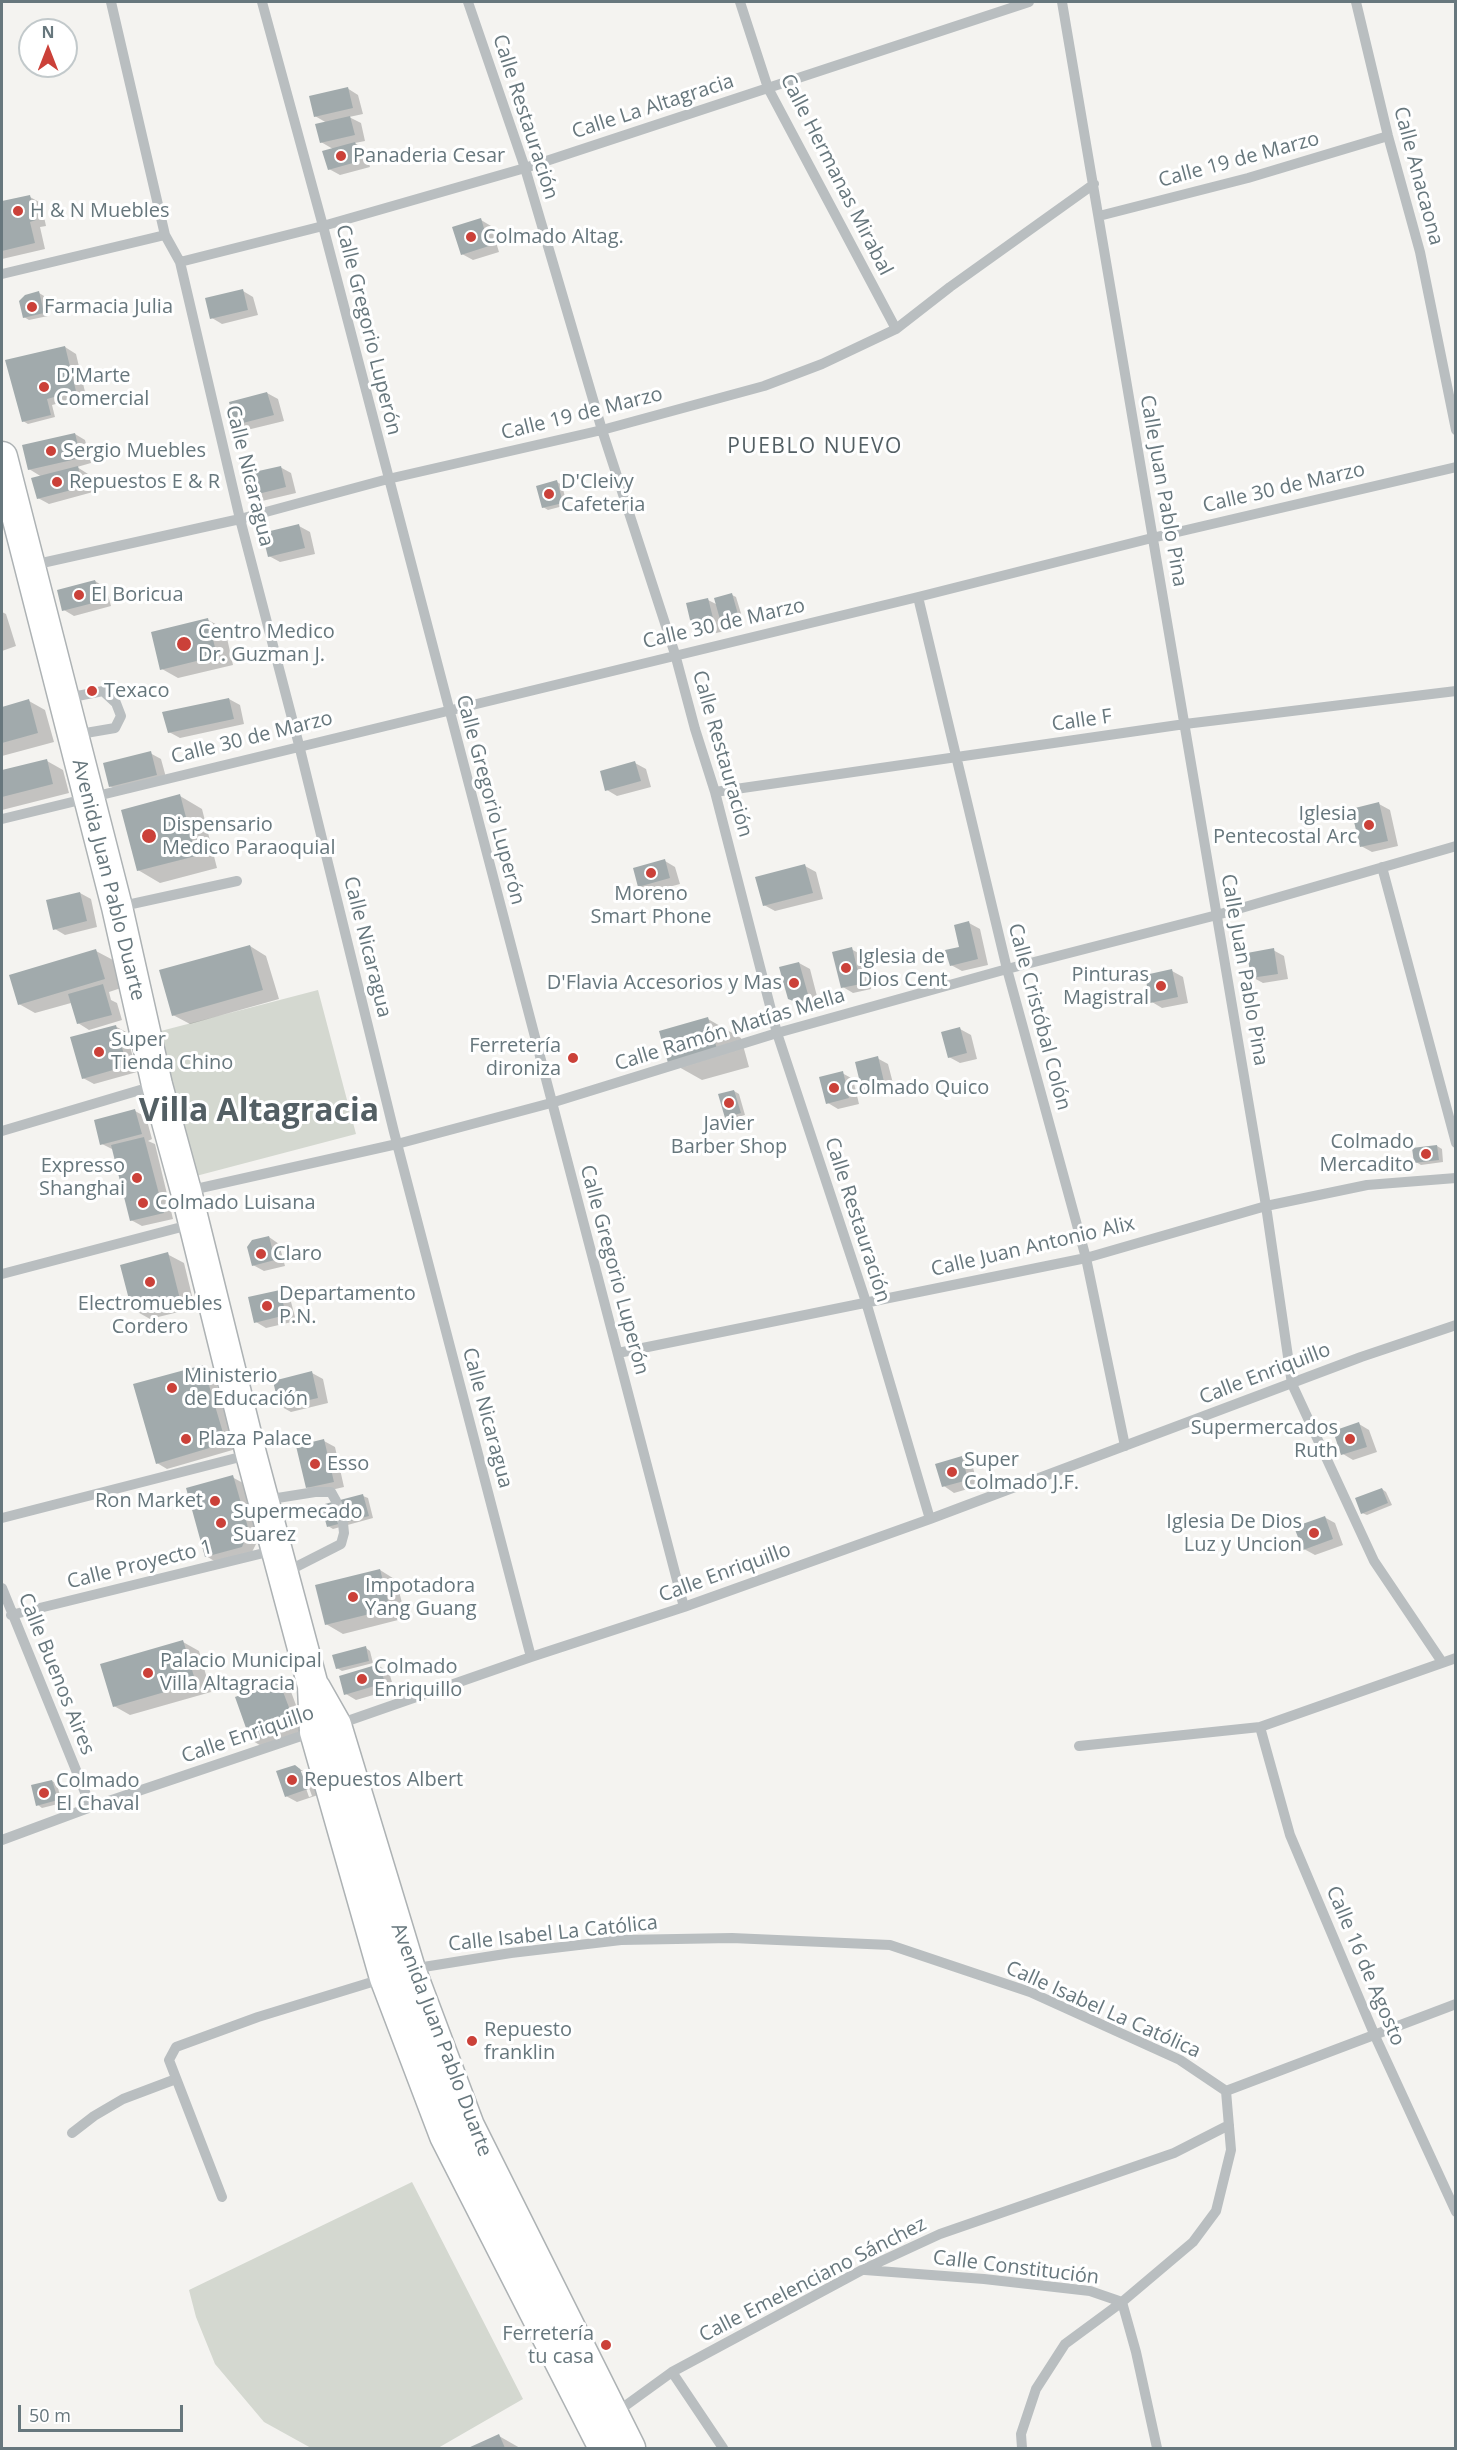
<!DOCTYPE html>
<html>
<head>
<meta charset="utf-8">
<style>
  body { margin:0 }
  #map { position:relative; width:1457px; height:2450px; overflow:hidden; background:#f4f3f0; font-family:"Open Sans",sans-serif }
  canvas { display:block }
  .frame { position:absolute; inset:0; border:3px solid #67777d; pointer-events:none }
  .north { position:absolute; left:18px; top:18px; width:60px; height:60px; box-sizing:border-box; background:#fff; border:2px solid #c2c9cb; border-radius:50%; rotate:0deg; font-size:16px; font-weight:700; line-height:24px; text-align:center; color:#67777d }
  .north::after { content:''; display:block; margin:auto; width:21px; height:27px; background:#cb4139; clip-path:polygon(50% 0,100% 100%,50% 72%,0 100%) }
  .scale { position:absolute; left:18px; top:2405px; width:165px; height:27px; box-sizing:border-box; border:3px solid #67777d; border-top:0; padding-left:8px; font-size:18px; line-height:21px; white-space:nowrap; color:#67777d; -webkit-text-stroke:4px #fff; paint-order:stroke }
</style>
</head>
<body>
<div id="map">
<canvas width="1457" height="2450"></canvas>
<div class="frame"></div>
<div class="north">N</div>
<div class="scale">50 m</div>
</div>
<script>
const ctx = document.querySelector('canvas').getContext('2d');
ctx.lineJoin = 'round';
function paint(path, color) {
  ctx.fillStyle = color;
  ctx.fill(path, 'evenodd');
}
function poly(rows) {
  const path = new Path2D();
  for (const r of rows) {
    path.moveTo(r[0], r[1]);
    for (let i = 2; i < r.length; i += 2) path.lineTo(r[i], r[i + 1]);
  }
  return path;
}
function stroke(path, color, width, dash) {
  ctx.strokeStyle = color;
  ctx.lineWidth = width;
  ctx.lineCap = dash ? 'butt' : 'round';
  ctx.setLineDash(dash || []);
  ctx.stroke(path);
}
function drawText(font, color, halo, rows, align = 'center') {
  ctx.font = font + ' "Open Sans",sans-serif';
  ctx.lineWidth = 6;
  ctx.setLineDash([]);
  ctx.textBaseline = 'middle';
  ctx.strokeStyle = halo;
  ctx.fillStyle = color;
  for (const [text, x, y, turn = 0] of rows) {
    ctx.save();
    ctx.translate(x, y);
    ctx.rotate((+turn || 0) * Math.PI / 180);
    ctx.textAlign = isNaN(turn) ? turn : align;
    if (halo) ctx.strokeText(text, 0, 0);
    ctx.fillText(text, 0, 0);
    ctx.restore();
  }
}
paint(poly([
  [318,990,356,1134,196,1176,157,1032],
  [412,2182,523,2399,438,2448,311,2448,264,2422,215,2364,196,2317,189,2290]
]), '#d4d8d0');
paint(poly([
  [347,88,358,95,363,114,349,117,361,123,365,141,355,143,365,150,370,167,340,175,329,169,333,149,321,142,327,123,315,116],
  [30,197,41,203,46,226,40,227,45,249,2,259,2,203],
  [481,220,491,226,499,252,473,260,462,254],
  [243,291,253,297,258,315,222,324,212,318],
  [39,293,44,296,48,316,29,320,24,317],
  [65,347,76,354,86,396,52,405,55,417,28,424,23,421],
  [267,393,278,399,284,421,247,430,236,424],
  [75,434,85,440,91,463,77,467,88,474,93,492,49,504,38,498,42,477,29,469],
  [280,467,291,473,296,493,262,501,251,495],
  [557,482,562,485,567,505,548,510,543,507],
  [299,526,310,532,315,554,280,562,269,556],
  [95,581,106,588,111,606,74,616,64,610],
  [732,595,736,597,743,620,727,624,723,622,725,631,716,633,691,619,708,600,718,605],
  [2,612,6,614,16,646,2,651],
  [208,620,225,629,233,665,178,678,162,669],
  [229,699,240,705,244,724,180,738,169,732],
  [29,701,45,710,54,742,2,756,2,708],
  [150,753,161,759,167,781,121,793,110,786],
  [47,761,63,770,69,793,2,810,2,772],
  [635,763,646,769,651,787,617,796,607,790],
  [180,796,202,809,217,868,160,883,138,870],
  [1379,804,1390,810,1398,846,1372,852,1361,846],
  [665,861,675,867,680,884,650,892,639,886],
  [805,866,816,872,823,899,775,911,764,905],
  [80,893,91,899,97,927,65,935,55,929],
  [969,923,980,929,988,965,962,971,951,965,961,948],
  [250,946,266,956,279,999,190,1024,173,1015],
  [851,949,862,955,871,989,853,993,843,987],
  [1273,950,1284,956,1288,979,1263,983,1252,977],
  [96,951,113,960,121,988,109,992,111,1000,117,1003,122,1020,89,1030,78,1023,71,1003,35,1013,19,1004],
  [799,963,810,969,819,1004,808,1007,789,998],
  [1172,971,1183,977,1188,1003,1162,1008,1152,1002],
  [708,1019,741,1038,749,1067,702,1080,670,1062],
  [115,1026,126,1032,137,1072,94,1084,83,1078],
  [960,1029,971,1035,977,1059,960,1063,949,1057],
  [877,1058,888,1064,895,1091,874,1096,863,1090],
  [842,1073,853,1079,859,1104,838,1109,828,1103],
  [734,1091,739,1094,745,1115,731,1119,726,1117],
  [135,1111,146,1117,152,1139,148,1141,155,1144,173,1219,142,1226,131,1220,114,1150,102,1144],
  [1437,1146,1442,1149,1443,1162,1421,1165,1416,1162],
  [269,1237,279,1244,285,1266,264,1271,253,1265],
  [167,1254,184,1263,195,1308,150,1319,134,1310],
  [280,1291,290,1298,296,1321,266,1328,256,1322],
  [203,1366,213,1372,236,1449,167,1469,157,1463],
  [312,1373,323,1379,328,1403,291,1412,280,1406],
  [1359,1424,1369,1430,1377,1452,1353,1460,1343,1454],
  [324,1441,335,1447,344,1487,318,1493,307,1487],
  [962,1458,972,1464,978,1486,954,1493,944,1486],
  [232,1477,243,1483,259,1538,252,1552,216,1562,206,1556],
  [1382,1489,1386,1492,1392,1505,1367,1515,1362,1513],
  [363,1496,368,1498,373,1518,333,1529,328,1526],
  [1324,1517,1335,1523,1343,1545,1315,1555,1304,1549],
  [380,1570,396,1580,406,1618,343,1634,326,1624],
  [183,1642,199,1651,211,1692,130,1715,114,1706],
  [366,1648,370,1651,373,1663,342,1671,337,1668],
  [379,1666,389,1672,394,1689,356,1700,346,1694],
  [279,1683,290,1689,306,1732,263,1747,253,1741],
  [295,1766,311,1776,318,1795,297,1802,286,1796],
  [300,1771,303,1771,312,1796,309,1797],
  [52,1781,57,1784,62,1803,42,1808,38,1805],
  [499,2436,520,2448,471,2448]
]), '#0003');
paint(poly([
  [348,87,353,108,314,117,309,96],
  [350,116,355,135,320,143,315,124],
  [355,142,360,161,328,170,322,151],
  [30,195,36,220,30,222,35,243,2,251,2,201],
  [481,218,489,246,461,255,452,227],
  [243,289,248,310,210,319,205,298],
  [39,291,44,313,23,318,19,301,25,295],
  [65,346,76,391,47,399,51,415,22,422,5,360],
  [267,392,274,415,235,425,229,402],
  [75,433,81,458,28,470,22,445],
  [78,466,83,487,37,499,31,478],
  [281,466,286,487,250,496,245,474],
  [557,480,563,503,542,508,536,486],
  [299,524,305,548,268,557,262,533],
  [95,580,101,601,62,611,57,590],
  [732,593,739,618,721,623,714,598],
  [708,598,715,626,704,628,690,620,686,603],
  [208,618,217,656,160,670,151,632],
  [229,698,234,719,168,733,162,712],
  [29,699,38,733,2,743,2,707],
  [151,751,157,775,109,787,103,763],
  [47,759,53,784,2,797,2,770],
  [635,761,641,781,605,791,600,771],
  [180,794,196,856,137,871,121,810],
  [1379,802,1388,841,1360,847,1351,809],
  [665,859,670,878,638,887,633,868],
  [805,864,813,893,763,906,755,877],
  [80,892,87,921,53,930,46,900],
  [969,921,978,959,950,966,945,950,959,947,954,925],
  [250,945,263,990,172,1016,159,970],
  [852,947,861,984,841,988,832,952],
  [1274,948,1278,974,1251,978,1247,953],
  [96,949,105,979,18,1005,9,975],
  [799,962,809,998,796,1002,788,999,779,967],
  [1172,969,1178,997,1150,1003,1145,975],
  [103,984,112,1015,77,1024,68,994],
  [708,1017,717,1049,668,1063,659,1031],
  [116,1025,127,1066,82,1079,70,1037],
  [960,1027,967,1053,948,1058,941,1032],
  [878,1056,885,1086,862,1091,855,1062],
  [843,1071,849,1098,826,1104,819,1077],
  [734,1090,741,1113,725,1118,718,1094],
  [135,1109,142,1134,100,1145,94,1120],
  [144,1137,164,1213,130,1221,111,1145],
  [1437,1145,1439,1160,1414,1163,1412,1148],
  [269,1236,275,1260,252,1266,247,1247,252,1240],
  [168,1252,180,1299,132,1311,120,1265],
  [280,1290,286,1315,254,1323,248,1297],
  [203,1365,226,1443,156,1464,133,1384],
  [312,1371,318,1398,279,1407,273,1381],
  [1359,1422,1367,1447,1341,1455,1333,1431],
  [324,1439,334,1482,306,1488,296,1446],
  [962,1456,968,1480,942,1487,935,1464],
  [233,1475,249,1531,242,1547,205,1557,186,1488],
  [1382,1488,1388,1503,1361,1514,1355,1498],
  [363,1494,369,1516,327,1527,321,1505],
  [1325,1516,1333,1539,1303,1550,1294,1527],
  [380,1569,390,1609,325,1625,315,1585],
  [183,1640,196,1683,113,1707,100,1664],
  [366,1646,369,1661,336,1669,332,1655],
  [379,1664,385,1683,344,1695,339,1676],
  [279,1681,296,1726,251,1742,235,1697],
  [295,1765,300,1769,308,1789,285,1797,276,1771],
  [52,1780,58,1800,36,1806,31,1785],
  [499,2434,505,2448,468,2448]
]), '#a1aaac');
stroke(poly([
  [336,1501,343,1523]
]), '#cacece', 10, [10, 5]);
const major = poly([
  [2,457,117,907,157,1085,186,1191,251,1454,313,1686,315,1732,385,1978,445,2136,604,2448],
  [315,1688,336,1725,410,1969,469,2126,630,2448]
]);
stroke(major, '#adb2b4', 33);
stroke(poly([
  [111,2,165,235,180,262,240,519,299,745,394,1132,531,1657],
  [262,2,323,226,684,1607],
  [468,2,525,168,602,430,675,654,695,729,715,792,777,1033,866,1302,930,1519],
  [740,2,768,88,896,329],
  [1062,2,1266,1206,1292,1384,1374,1561,1442,1662],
  [1356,2,1388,136,1420,252,1456,430],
  [1099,216,1248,178,1388,136],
  [180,262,323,226,525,168,1029,2],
  [2,274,165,235],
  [33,565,240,519,388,479,602,430,764,386,822,364,896,329,950,287,1094,184],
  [918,597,1007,969,1086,1258,1125,1446],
  [67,698,103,691,116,703,121,716,115,728,74,735],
  [715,792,1185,724,1456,691],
  [2,819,918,597,1152,538,1456,467],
  [1382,867,1456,1143],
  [118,907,237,881],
  [2,1131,157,1085],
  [187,1191,397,1144,551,1103,777,1033,1007,969,1217,915,1456,846],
  [2,1274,193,1224],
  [618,1353,1086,1258,1266,1206,1367,1185,1456,1178],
  [265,1500,315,1492,331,1492,336,1501],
  [2,1518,248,1455],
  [286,1572,341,1544,344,1533,343,1523],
  [2,1588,91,1807],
  [11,1615,276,1550],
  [336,1725,531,1657,684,1607,930,1519,1361,1357,1456,1325],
  [1260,1727,1290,1835,1375,2036,1456,2212],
  [1079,1746,1260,1727,1456,1658],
  [2,1840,91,1807,313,1732],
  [411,1969,511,1953,621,1940,732,1938,890,1945,1030,1992,1180,2060,1226,2091],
  [1226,2091,1456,2004],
  [72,2133,94,2116,123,2099,176,2079],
  [222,2197,169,2060,176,2047,258,2017,385,1978],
  [865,2270,984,2279,1090,2291,1122,2302],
  [1122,2302,1136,2352,1157,2448],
  [672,2372,723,2448],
  [614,2414,672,2372,862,2270,940,2234,1174,2153,1229,2125],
  [1022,2448,1021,2434,1036,2389,1065,2344,1122,2302,1193,2242,1216,2211,1231,2150,1226,2091]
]), '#b9bec0', 10);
stroke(major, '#fff', 30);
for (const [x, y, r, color] of [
  [341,156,6,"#cb4139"],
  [18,211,6,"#cb4139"],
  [471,237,6,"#cb4139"],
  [32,307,6,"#cb4139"],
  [44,387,6,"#cb4139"],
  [51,451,6,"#cb4139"],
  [57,482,6,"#cb4139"],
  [549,494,6,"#cb4139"],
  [79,595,6,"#cb4139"],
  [184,644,8,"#cb4139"],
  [92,691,6,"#cb4139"],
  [1369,825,6,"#cb4139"],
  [149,836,8,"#cb4139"],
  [651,873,6,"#cb4139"],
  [846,968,6,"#cb4139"],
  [794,983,6,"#cb4139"],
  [1161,986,6,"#cb4139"],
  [99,1052,6,"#cb4139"],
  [573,1058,6,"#cb4139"],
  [834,1088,6,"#cb4139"],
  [729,1103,6,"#cb4139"],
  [1426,1154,6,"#cb4139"],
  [137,1178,6,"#cb4139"],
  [143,1203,6,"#cb4139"],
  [261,1254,6,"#cb4139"],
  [150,1282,6,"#cb4139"],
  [267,1306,6,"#cb4139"],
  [172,1388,6,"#cb4139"],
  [186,1439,6,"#cb4139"],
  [1350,1439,6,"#cb4139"],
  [315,1464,6,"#cb4139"],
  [952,1472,6,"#cb4139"],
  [215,1501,6,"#cb4139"],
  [221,1523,6,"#cb4139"],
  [1314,1533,6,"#cb4139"],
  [353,1597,6,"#cb4139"],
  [148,1673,6,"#cb4139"],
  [362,1679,6,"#cb4139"],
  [292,1780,6,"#cb4139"],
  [44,1793,6,"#cb4139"],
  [472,2041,6,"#cb4139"],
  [606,2345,6,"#cb4139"]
]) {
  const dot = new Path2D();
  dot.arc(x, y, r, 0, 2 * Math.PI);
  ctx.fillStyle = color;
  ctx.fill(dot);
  stroke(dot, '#fff', 2);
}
drawText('20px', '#67777d', '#fff', [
  ["Calle La Altagracia",653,107,-18],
  ["Calle Restauración",525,117,72],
  ["Calle 19 de Marzo",1239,160,-15],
  ["Calle Hermanas Mirabal",836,175,63],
  ["Calle Anacaona",1418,176,75],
  ["Calle Gregorio Luperón",368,330,76],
  ["Calle 19 de Marzo",582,414,-14],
  ["Calle Nicaragua",249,476,76],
  ["Calle 30 de Marzo",1284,488,-13],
  ["Calle Juan Pablo Pina",1163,491,80],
  ["Calle 30 de Marzo",724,624,-13],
  ["Calle F",1082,721,-8],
  ["Calle 30 de Marzo",252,738,-14],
  ["Calle Restauración",722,754,74],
  ["Calle Gregorio Luperón",490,800,75],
  ["Avenida Juan Pablo Duarte",108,880,76],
  ["Calle Nicaragua",367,947,76],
  ["Calle Juan Pablo Pina",1244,970,80],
  ["Calle Cristóbal Colón",1039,1017,75],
  ["Calle Ramón Matías Mella",730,1030,-17],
  ["Calle Restauración",857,1220,72],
  ["Calle Juan Antonio Alix",1033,1247,-13],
  ["Calle Gregorio Luperón",614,1270,75],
  ["Calle Enriquillo",1265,1374,-21],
  ["Calle Nicaragua",487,1418,75],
  ["Calle Proyecto 1",140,1565,-14],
  ["Calle Enriquillo",725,1573,-20],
  ["Calle Buenos Aires",56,1674,68],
  ["Calle Enriquillo",248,1735,-19],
  ["Calle Isabel La Católica",553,1934,-6],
  ["Calle 16 de Agosto",1365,1966,67],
  ["Calle Isabel La Católica",1103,2010,24],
  ["Avenida Juan Pablo Duarte",441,2040,69],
  ["Calle Constitución",1016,2268,7],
  ["Calle Emelenciano Sánchez",813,2280,-27]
]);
drawText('20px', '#67777d', '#fff', [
  ["Panaderia Cesar",353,156],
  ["H & N Muebles",30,211],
  ["Colmado Altag.",483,237],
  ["Farmacia Julia",44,307],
  ["D'Marte",56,376],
  ["Comercial",56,399],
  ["Sergio Muebles",63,451],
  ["Repuestos E & R",69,482],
  ["D'Cleivy",561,482],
  ["Cafeteria",561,505],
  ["El Boricua",91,595],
  ["Centro Medico",198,632],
  ["Dr. Guzman J.",198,655],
  ["Texaco",104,691],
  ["Iglesia",1357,814,"right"],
  ["Pentecostal Arc",1357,837,"right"],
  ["Dispensario",162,825],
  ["Medico Paraoquial",162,848],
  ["Moreno",651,894,"center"],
  ["Smart Phone",651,917,"center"],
  ["Iglesia de",858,957],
  ["Dios Cent",858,980],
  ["Pinturas",1149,975,"right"],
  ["Magistral",1149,998,"right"],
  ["D'Flavia Accesorios y Mas",782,983,"right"],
  ["Super",111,1040],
  ["Tienda Chino",111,1063],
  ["Ferretería",561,1046,"right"],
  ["dironiza",561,1069,"right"],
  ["Colmado Quico",846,1088],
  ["Javier",729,1124,"center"],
  ["Barber Shop",729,1147,"center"],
  ["Colmado",1414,1142,"right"],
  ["Mercadito",1414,1165,"right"],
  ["Expresso",125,1166,"right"],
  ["Shanghai",125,1189,"right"],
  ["Colmado Luisana",155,1203],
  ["Claro",273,1254],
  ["Departamento",279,1294],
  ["P.N.",279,1317],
  ["Electromuebles",150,1304,"center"],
  ["Cordero",150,1327,"center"],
  ["Ministerio",184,1376],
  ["de Educación",184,1399],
  ["Supermercados",1338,1428,"right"],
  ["Ruth",1338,1451,"right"],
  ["Plaza Palace",198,1439],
  ["Super",964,1460],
  ["Colmado J.F.",964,1483],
  ["Esso",327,1464],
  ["Ron Market",203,1501,"right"],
  ["Supermecado",233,1512],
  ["Suarez",233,1535],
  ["Iglesia De Dios",1302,1522,"right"],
  ["Luz y Uncion",1302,1545,"right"],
  ["Impotadora",365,1586],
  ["Yang Guang",365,1609],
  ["Palacio Municipal",160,1661],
  ["Villa Altagracia",160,1684],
  ["Colmado",374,1667],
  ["Enriquillo",374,1690],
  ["Repuestos Albert",304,1780],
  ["Colmado",56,1781],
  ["El Chaval",56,1804],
  ["Repuesto",484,2030],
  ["franklin",484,2053],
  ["Ferretería",594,2334,"right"],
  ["tu casa",594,2357,"right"]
], 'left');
ctx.letterSpacing = '1.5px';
drawText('21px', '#535f64', '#fff', [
  ["PUEBLO NUEVO",815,447]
]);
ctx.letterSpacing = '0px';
drawText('bold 32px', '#535f64', '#fff', [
  ["Villa Altagracia",259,1112]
]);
</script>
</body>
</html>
